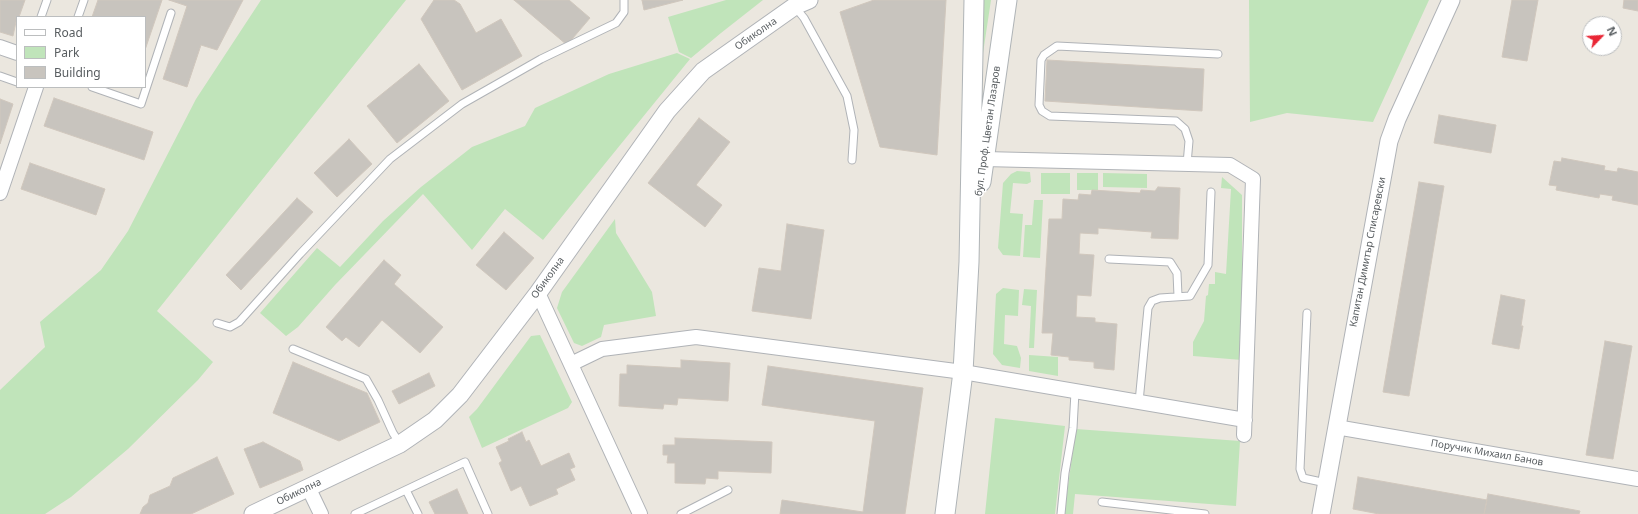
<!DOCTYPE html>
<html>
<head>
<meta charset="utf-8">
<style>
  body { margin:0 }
  #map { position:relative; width:1638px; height:514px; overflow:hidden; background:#ebe7df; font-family:"Noto Sans",sans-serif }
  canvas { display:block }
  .legend { position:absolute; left:16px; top:16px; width:130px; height:72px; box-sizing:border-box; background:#fff; border:1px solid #bcbebf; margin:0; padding:5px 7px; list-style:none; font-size:12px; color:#585d60 }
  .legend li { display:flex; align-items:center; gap:8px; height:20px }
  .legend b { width:20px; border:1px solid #bcbebf }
  .north { position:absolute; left:1582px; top:16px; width:40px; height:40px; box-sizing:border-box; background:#fff; border:1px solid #bcbebf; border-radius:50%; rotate:65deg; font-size:11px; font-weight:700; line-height:16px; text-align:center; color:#585d60 }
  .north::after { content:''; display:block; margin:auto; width:14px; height:18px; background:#e92635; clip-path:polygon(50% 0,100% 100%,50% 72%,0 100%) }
</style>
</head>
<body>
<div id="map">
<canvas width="1638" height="514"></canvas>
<ul class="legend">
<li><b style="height:5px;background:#fff"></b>Road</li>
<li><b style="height:11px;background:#c0e4ba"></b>Park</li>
<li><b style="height:11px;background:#c8c4be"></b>Building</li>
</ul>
<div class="north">N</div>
</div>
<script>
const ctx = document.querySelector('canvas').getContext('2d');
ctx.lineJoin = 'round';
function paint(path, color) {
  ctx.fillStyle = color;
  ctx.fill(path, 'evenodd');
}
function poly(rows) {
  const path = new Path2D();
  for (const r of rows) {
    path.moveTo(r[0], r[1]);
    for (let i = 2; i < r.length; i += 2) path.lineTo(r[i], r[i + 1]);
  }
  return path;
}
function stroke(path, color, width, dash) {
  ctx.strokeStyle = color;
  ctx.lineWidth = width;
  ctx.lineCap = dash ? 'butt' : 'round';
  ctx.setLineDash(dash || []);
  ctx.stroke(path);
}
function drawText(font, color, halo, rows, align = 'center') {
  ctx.font = font + ' "Noto Sans",sans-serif';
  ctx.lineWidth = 3;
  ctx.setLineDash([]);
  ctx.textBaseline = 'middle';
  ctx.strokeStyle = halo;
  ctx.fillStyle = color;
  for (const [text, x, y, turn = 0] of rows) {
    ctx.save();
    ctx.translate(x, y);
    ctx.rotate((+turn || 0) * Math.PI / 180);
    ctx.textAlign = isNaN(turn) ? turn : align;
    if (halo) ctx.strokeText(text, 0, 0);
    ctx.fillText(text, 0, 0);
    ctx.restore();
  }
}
paint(poly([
  [261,0,406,0,157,311,213,362,198,380,128,449,71,497,45,514,0,514,0,390,45,347,40,322,101,270,128,231,196,99],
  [726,0,763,0,721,33,691,58,679,52,668,17],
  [982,0,991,0,980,73],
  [1249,0,1429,0,1373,122,1287,113,1250,122],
  [677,53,690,59,543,240,505,209,472,250,423,194,335,285,298,327,286,336,260,313,317,248,340,267,383,221,421,187,472,147,525,126,535,108,609,74],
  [1017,171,1030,172,1031,182,1027,184,1013,183,1010,213,1023,214,1020,256,1003,255,998,248,1003,183,1011,174],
  [1041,173,1070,173,1070,194,1041,194],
  [1077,173,1098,173,1098,190,1077,190],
  [1103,173,1147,174,1147,188,1103,187],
  [1222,177,1242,195,1242,360,1193,356,1193,342,1204,321,1206,296,1208,295,1209,284,1215,284,1215,272,1226,274,1231,189,1221,188],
  [1034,200,1043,200,1040,258,1023,257,1025,225,1032,225],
  [615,219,616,233,652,292,656,316,604,325,601,337,582,346,574,343,557,308,562,292],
  [1003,288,1019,290,1018,316,1005,315,1004,344,1017,346,1021,358,1020,368,1002,365,993,354,996,294],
  [1024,289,1037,290,1034,348,1029,348,1031,306,1022,305],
  [540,335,572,402,568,408,482,448,469,417,477,409,531,336],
  [1029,355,1058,357,1058,376,1029,371],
  [995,418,1065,426,1055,514,985,514],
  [1076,429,1240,441,1236,506,1075,494,1073,514,1064,514]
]), '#c0e4ba');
const building = poly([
  [0,0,25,0,19,17,17,17,13,36,0,32,0,0],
  [98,0,162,0,145,50,145,17,92,17,98,0],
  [169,0,243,0,217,50,201,45,187,87,163,79,187,6,169,0],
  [434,0,454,0,460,4,476,33,501,19,522,56,462,90,421,19,434,0],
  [514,0,569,0,590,18,567,45,514,0],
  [642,0,683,0,644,10,642,0],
  [874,0,946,0,937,155,880,147,840,12,874,0],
  [1512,0,1538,0,1527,61,1502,57,1512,0],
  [1624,0,1638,0,1638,11,1623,8,1624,0],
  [1047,60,1204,69,1202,111,1045,101,1047,60],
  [419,64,449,101,397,143,367,106,419,64],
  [54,98,153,132,144,160,44,126,54,98],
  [0,99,13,104,0,144,0,99],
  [1439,115,1496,125,1491,153,1434,143,1439,115],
  [699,118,730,142,696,185,722,205,705,227,648,183,699,118],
  [349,139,372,164,337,197,314,173,349,139],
  [1562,158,1605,166,1604,170,1617,172,1618,168,1638,172,1638,205,1612,200,1613,196,1600,194,1599,198,1556,190,1557,186,1549,185,1554,161,1561,162,1562,158],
  [30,163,105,189,96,215,21,189,30,163],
  [1419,182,1444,186,1409,396,1383,392,1419,182],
  [1158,187,1180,188,1178,239,1151,238,1152,232,1098,228,1098,234,1080,233,1079,254,1094,255,1091,296,1077,295,1076,317,1095,318,1095,322,1117,324,1114,370,1094,368,1094,362,1069,360,1069,357,1051,355,1053,333,1042,333,1049,219,1062,219,1063,199,1078,200,1079,194,1091,195,1092,190,1140,193,1141,190,1155,191,1158,187],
  [297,198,313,212,241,290,226,275,297,198],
  [787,224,824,230,811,319,752,311,759,268,781,271,787,224],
  [504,232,534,258,506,290,476,265,504,232],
  [384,260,401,275,394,284,443,327,420,353,382,320,359,347,346,337,342,341,326,327,384,260],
  [1501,295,1525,300,1521,326,1523,326,1519,349,1492,344,1501,295],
  [1605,341,1632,346,1613,459,1586,455,1605,341],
  [681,360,730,363,728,401,678,398,677,405,664,404,663,409,619,406,620,374,627,374,627,365,681,368,681,360],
  [293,362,367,393,380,422,339,441,273,413,293,362],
  [768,366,923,388,905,514,780,514,782,500,863,512,875,421,762,405,768,366],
  [429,373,435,386,399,404,392,391,429,373],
  [522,432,526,442,529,440,541,466,569,453,575,467,570,469,575,480,556,489,558,494,530,506,521,486,511,491,499,463,502,461,496,447,509,441,508,439,522,432],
  [675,438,772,442,771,473,718,471,718,479,706,478,705,484,675,483,675,463,667,463,668,455,663,455,663,445,675,445,675,438],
  [263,442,300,461,303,470,260,488,244,449,263,442],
  [217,457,234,494,191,514,140,514,143,507,148,503,150,495,170,486,173,478,217,457],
  [1358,477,1487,500,1484,514,1379,514,1353,509,1358,477],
  [457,489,468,514,435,514,429,502,457,489],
  [1488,494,1580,511,1579,514,1484,514,1488,494]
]);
paint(building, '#c8c4be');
stroke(building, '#d0c7bd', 1);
const service = poly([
  [795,7,804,18,847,96,854,130,852,160],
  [41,17,47,0],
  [78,17,84,0],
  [0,76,17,82],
  [92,87,141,104,171,13],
  [1187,164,1189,141,1185,129,1176,121,1050,116,1042,111,1039,105,1041,60,1044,55,1057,46,1218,54],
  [1109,259,1170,262,1177,273,1178,296],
  [1307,313,1300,469,1303,478,1326,483],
  [217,323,230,327,239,322,300,254,390,159,462,104,541,59,616,23,624,12,624,0],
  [293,349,366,379,378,400,393,433,400,444],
  [1139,402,1148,308,1152,301,1160,298,1190,296,1208,265,1211,192],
  [406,490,418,514],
  [1102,502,1205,514],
  [355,514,465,462,488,514],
  [681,514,728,490],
  [1061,514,1065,473,1073,428,1075,392]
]);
const minor = poly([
  [0,47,17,53],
  [984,159,1230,165,1253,179,1244,435],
  [0,193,36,87],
  [538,293,640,514],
  [571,364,602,349,696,337,963,372,1245,420],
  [1336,427,1638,479],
  [308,487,321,514]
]);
const tertiary = poly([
  [253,514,400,444,435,420,460,395,538,293,667,111,703,71,795,6,809,0],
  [1321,514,1389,141,1397,119,1451,0]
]);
const secondary = poly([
  [981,182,1007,0],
  [945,514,963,372,969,262,974,0]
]);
stroke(service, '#b0b3b7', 9);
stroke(minor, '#b0b3b7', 16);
stroke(tertiary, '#b0b3b7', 19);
stroke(secondary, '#afb4b7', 21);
stroke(service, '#fff', 7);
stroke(minor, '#fff', 14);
stroke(tertiary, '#fff', 17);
stroke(secondary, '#fff', 19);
drawText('10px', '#585d60', '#fff', [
  ["Обиколна",756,34,-35],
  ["бул. Проф. Цветан Лазаров",988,131,-82],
  ["Капитан Димитър Списаревски",1368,252,-79],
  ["Обиколна",548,278,-54],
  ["Поручик Михаил Банов",1487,453,10],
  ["Обиколна",299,492,-26]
]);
</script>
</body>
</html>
